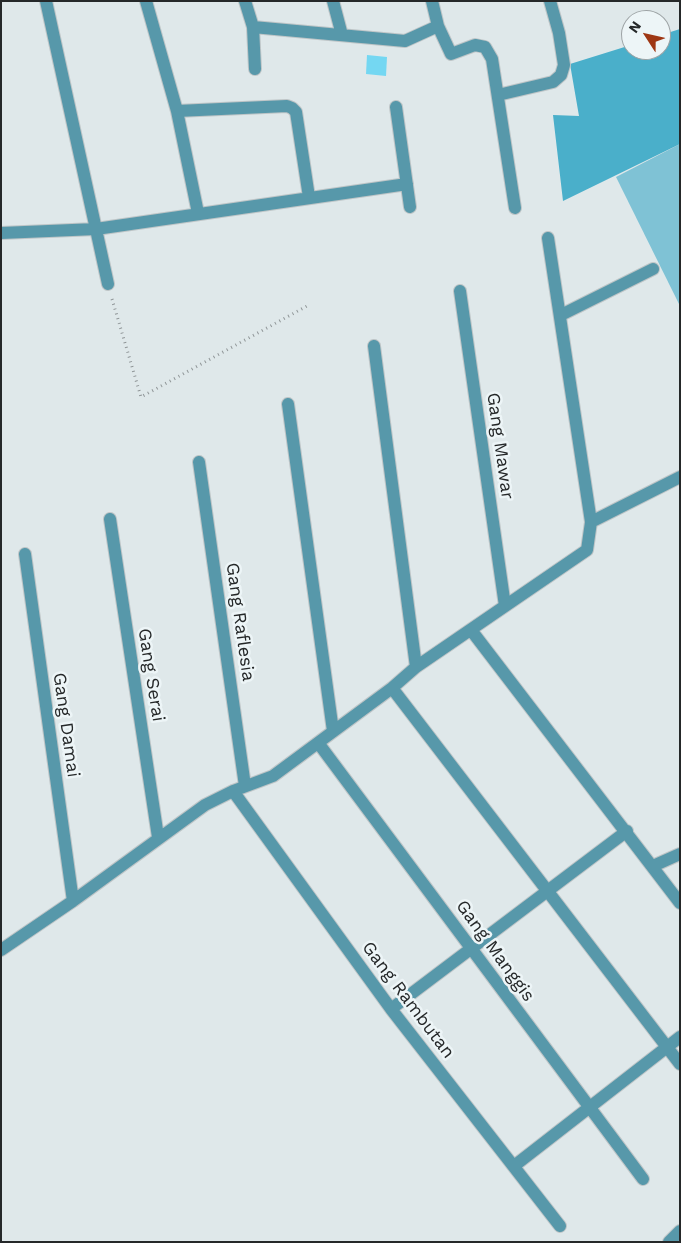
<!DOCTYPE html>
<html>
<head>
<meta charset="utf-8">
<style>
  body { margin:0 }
  #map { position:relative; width:681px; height:1243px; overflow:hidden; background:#dfe8ea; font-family:"Work Sans",sans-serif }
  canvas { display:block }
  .frame { position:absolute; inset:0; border:2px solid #252829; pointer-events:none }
  .north { position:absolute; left:621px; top:10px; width:50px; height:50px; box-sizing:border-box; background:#edf5f7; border:1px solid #9da3a5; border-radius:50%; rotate:305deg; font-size:14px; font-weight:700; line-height:20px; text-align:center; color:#252829 }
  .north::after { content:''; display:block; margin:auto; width:18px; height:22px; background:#9e3714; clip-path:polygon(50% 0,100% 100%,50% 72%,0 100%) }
</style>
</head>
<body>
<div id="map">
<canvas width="681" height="1243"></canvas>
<div class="frame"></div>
<div class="north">N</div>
</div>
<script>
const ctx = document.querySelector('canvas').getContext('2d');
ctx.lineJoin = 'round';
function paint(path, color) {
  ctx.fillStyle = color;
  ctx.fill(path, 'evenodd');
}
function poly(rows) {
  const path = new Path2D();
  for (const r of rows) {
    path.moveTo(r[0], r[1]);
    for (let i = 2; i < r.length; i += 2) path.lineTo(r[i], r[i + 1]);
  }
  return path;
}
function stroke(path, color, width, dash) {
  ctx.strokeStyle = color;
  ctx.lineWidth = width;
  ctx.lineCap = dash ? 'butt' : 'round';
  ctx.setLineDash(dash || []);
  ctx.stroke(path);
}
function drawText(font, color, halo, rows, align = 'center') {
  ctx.font = font + ' "Work Sans",sans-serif';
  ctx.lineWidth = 5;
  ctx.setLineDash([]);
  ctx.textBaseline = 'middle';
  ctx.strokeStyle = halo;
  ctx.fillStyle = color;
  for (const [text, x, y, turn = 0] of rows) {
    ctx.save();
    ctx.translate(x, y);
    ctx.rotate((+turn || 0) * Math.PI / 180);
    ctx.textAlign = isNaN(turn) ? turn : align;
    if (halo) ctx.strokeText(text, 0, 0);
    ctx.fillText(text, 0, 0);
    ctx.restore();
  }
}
paint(poly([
  [680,144,680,306,616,177]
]), '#7fc2d5');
paint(poly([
  [680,29,680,144,563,201,553,115,579,116,570,64,631,45,631,50,661,50,661,35]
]), '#4aafca');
paint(poly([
  [367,55,387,57,386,76,366,74]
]), '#74d7f2');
const street = poly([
  [46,1,108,284],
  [146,1,177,111,198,213],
  [245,1,253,27,405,41,438,26,451,54,475,45,485,47,492,59,515,208],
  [333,1,342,35],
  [432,1,438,26],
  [253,27,255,69],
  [498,95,553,82,561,75,564,65,559,33,550,1],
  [396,107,410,207],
  [177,111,287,106,292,108,296,112,309,197],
  [1,233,96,229,407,184],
  [460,291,505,606],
  [561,315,653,269],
  [374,346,416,667],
  [288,404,333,731],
  [199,462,245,786],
  [110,519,158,837],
  [591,522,680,477],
  [25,554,73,901],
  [471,630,680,903],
  [392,688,680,1064],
  [319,744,643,1179],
  [233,791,391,1009,560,1226],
  [653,866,680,854],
  [1,950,73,901,205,805,233,791,273,776,392,688,416,667,587,550,591,522,548,238],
  [391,1009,627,831],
  [514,1166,680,1037],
  [669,1242,680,1231]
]);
stroke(street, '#bec5c7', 14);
stroke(poly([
  [112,299,141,397,307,306]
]), '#909698', 3, [1, 4]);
stroke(street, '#5798aa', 12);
drawText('18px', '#252829', '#edf5f7', [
  ["Gang Mawar",500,446,82],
  ["Gang Raflesia",240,622,82],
  ["Gang Serai",151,675,81],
  ["Gang Damai",66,725,82],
  ["Gang Manggis",495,951,54],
  ["Gang Rambutan",408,1000,53]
]);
</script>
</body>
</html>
